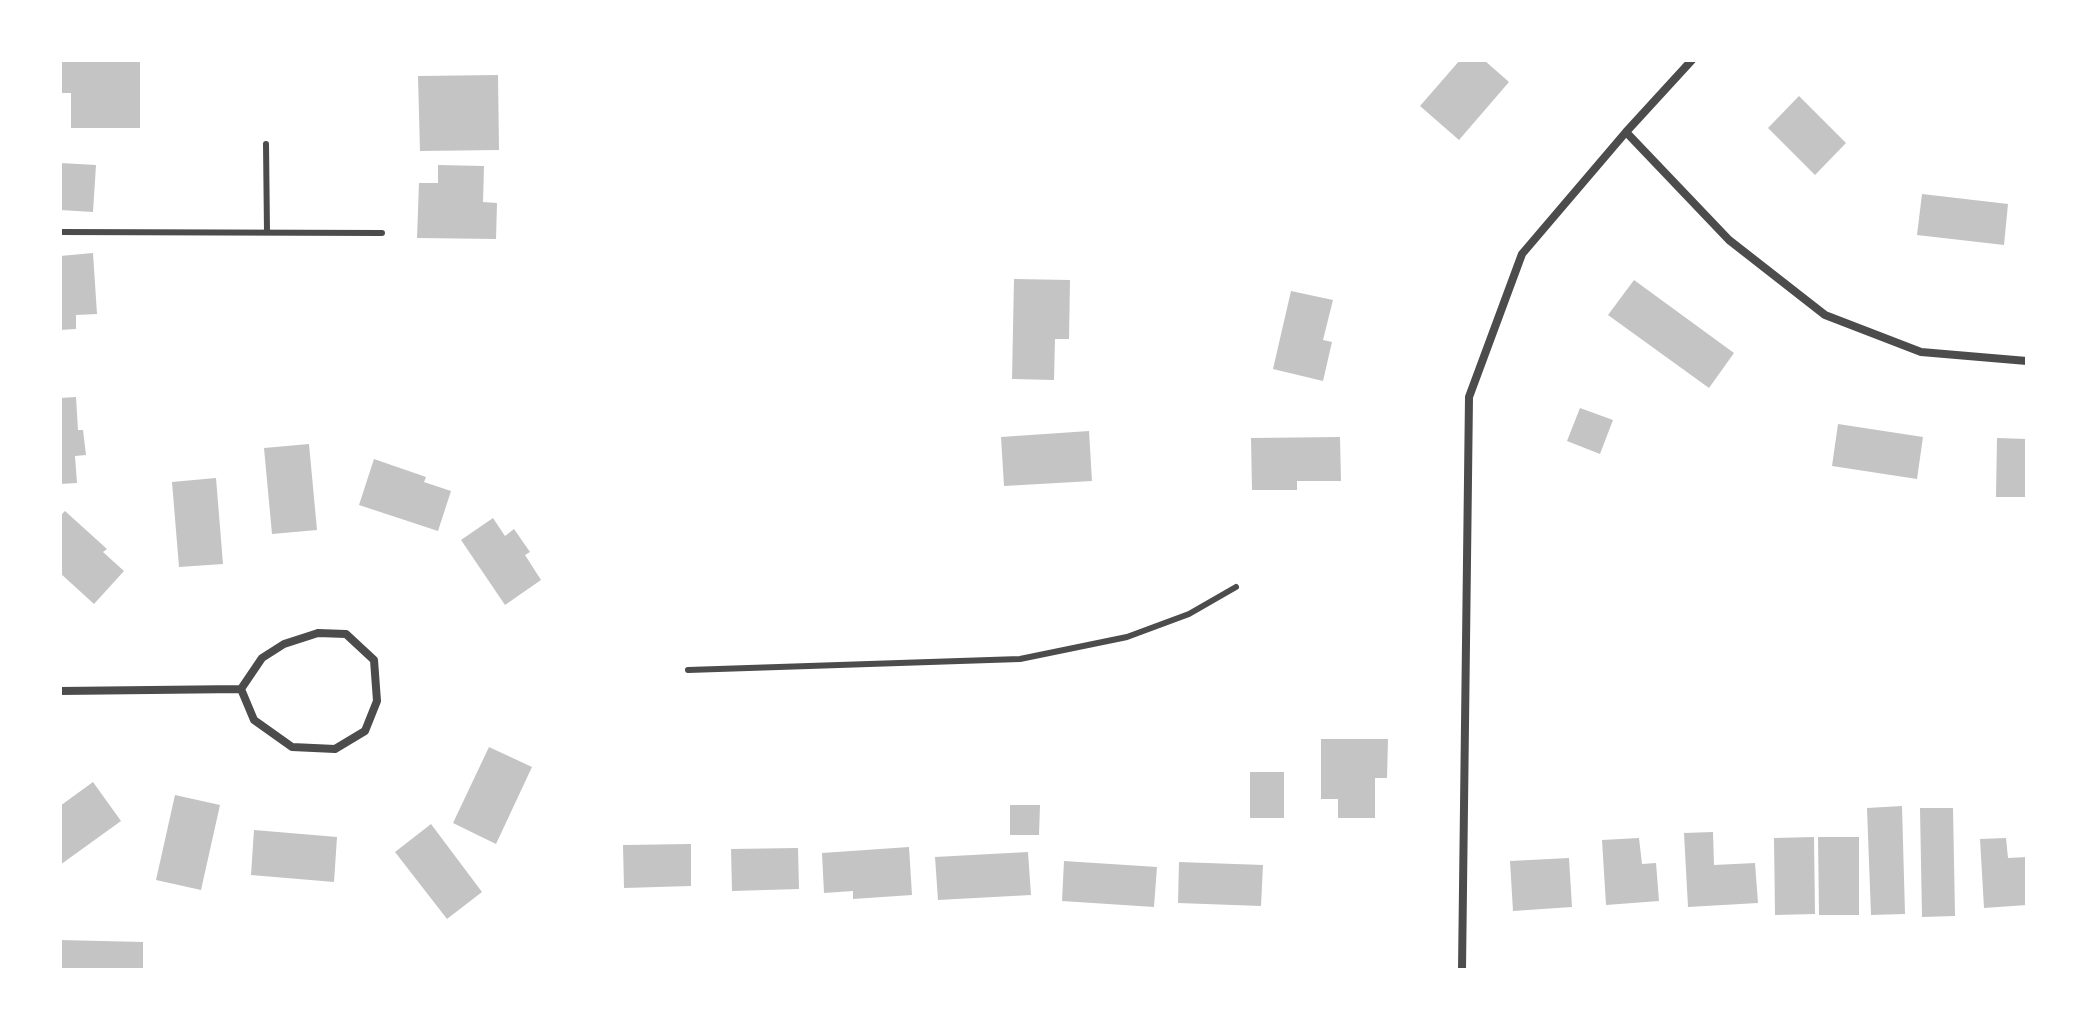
<!DOCTYPE html>
<html>
<head>
<meta charset="utf-8">
<style>
  body { margin:0 }
  #map { position:relative; width:2087px; height:1030px; overflow:hidden; background:#fff; font-family:Ubuntu,sans-serif }
  canvas { display:block }
  .frame { position:absolute; inset:0; border:62px solid #fff; pointer-events:none }
</style>
</head>
<body>
<div id="map">
<canvas width="2087" height="1030"></canvas>
<div class="frame"></div>
</div>
<script>
const ctx = document.querySelector('canvas').getContext('2d');
ctx.lineJoin = 'round';
function paint(path, color) {
  ctx.fillStyle = color;
  ctx.fill(path, 'evenodd');
}
function poly(rows) {
  const path = new Path2D();
  for (const r of rows) {
    path.moveTo(r[0], r[1]);
    for (let i = 2; i < r.length; i += 2) path.lineTo(r[i], r[i + 1]);
  }
  return path;
}
function stroke(path, color, width, dash) {
  ctx.strokeStyle = color;
  ctx.lineWidth = width;
  ctx.lineCap = dash ? 'butt' : 'round';
  ctx.setLineDash(dash || []);
  ctx.stroke(path);
}
paint(poly([
  [140,60,140,128,71,128,71,93,60,93,60,61],
  [1460,60,1484,60,1509,82,1459,140,1420,106],
  [498,75,499,150,420,151,418,76],
  [1799,96,1846,143,1815,175,1768,128],
  [60,163,96,165,93,212,60,210],
  [438,165,484,166,483,202,497,203,496,239,417,238,419,183,438,183],
  [1922,194,2008,204,2004,245,1917,235],
  [93,253,97,314,76,315,76,329,60,330,60,256],
  [1014,279,1070,280,1069,339,1055,339,1054,380,1012,379],
  [1634,280,1734,353,1709,388,1608,315],
  [1291,291,1333,300,1323,340,1332,342,1323,381,1273,369],
  [76,397,78,430,83,430,86,455,75,456,77,483,60,484,60,398],
  [1580,408,1613,420,1600,454,1567,441],
  [1838,424,1923,437,1917,479,1832,466],
  [1089,431,1092,481,1004,486,1001,437],
  [1340,437,1341,481,1297,481,1297,490,1252,490,1251,438],
  [1997,438,2027,439,2027,497,1996,497],
  [309,444,317,530,272,534,264,448],
  [374,459,426,477,424,482,451,491,438,531,359,505],
  [216,478,223,564,179,567,172,482],
  [65,511,107,549,103,552,124,571,94,604,60,573,60,516],
  [493,518,505,536,514,529,530,552,525,555,541,580,505,605,461,540],
  [1321,739,1388,739,1387,778,1375,778,1375,818,1338,818,1338,799,1321,799],
  [489,747,532,767,496,844,453,823],
  [1250,772,1284,772,1284,818,1250,818],
  [93,782,121,821,60,865,60,806],
  [175,795,220,805,201,890,156,880],
  [1010,805,1040,805,1039,835,1010,835],
  [1902,806,1905,914,1871,915,1867,808],
  [1920,808,1953,808,1955,916,1922,917],
  [431,824,482,892,447,919,395,852],
  [254,830,337,837,334,882,251,875],
  [1713,832,1714,865,1755,863,1758,903,1688,907,1684,833],
  [1814,837,1815,914,1775,915,1774,838],
  [1818,837,1859,837,1859,915,1819,915],
  [1639,838,1642,864,1656,863,1659,901,1606,905,1602,840],
  [2006,838,2008,858,2027,857,2027,905,1984,908,1980,839],
  [691,844,691,886,624,888,623,845],
  [909,847,912,895,853,899,853,891,824,893,822,853],
  [798,848,799,889,732,891,731,849],
  [1028,852,1031,895,938,900,935,857],
  [1569,858,1572,907,1513,911,1510,861],
  [1064,861,1157,867,1154,907,1062,901],
  [1179,862,1263,865,1261,906,1178,903],
  [60,940,143,942,143,970,60,970]
]), '#c4c4c4');
stroke(poly([
  [266,144,267,232],
  [60,232,382,233],
  [688,670,1020,659,1127,637,1189,614,1236,587]
]), '#4c4c4c', 6);
stroke(poly([
  [1626,132,1729,240,1825,315,1921,352,2027,361],
  [318,633,346,634,374,660,377,701,365,731,335,749,292,747,254,720,241,689,262,658,284,644,318,633],
  [60,691,241,689],
  [1462,970,1469,397,1522,254,1626,132,1692,60]
]), '#4c4c4c', 8);
</script>
</body>
</html>
